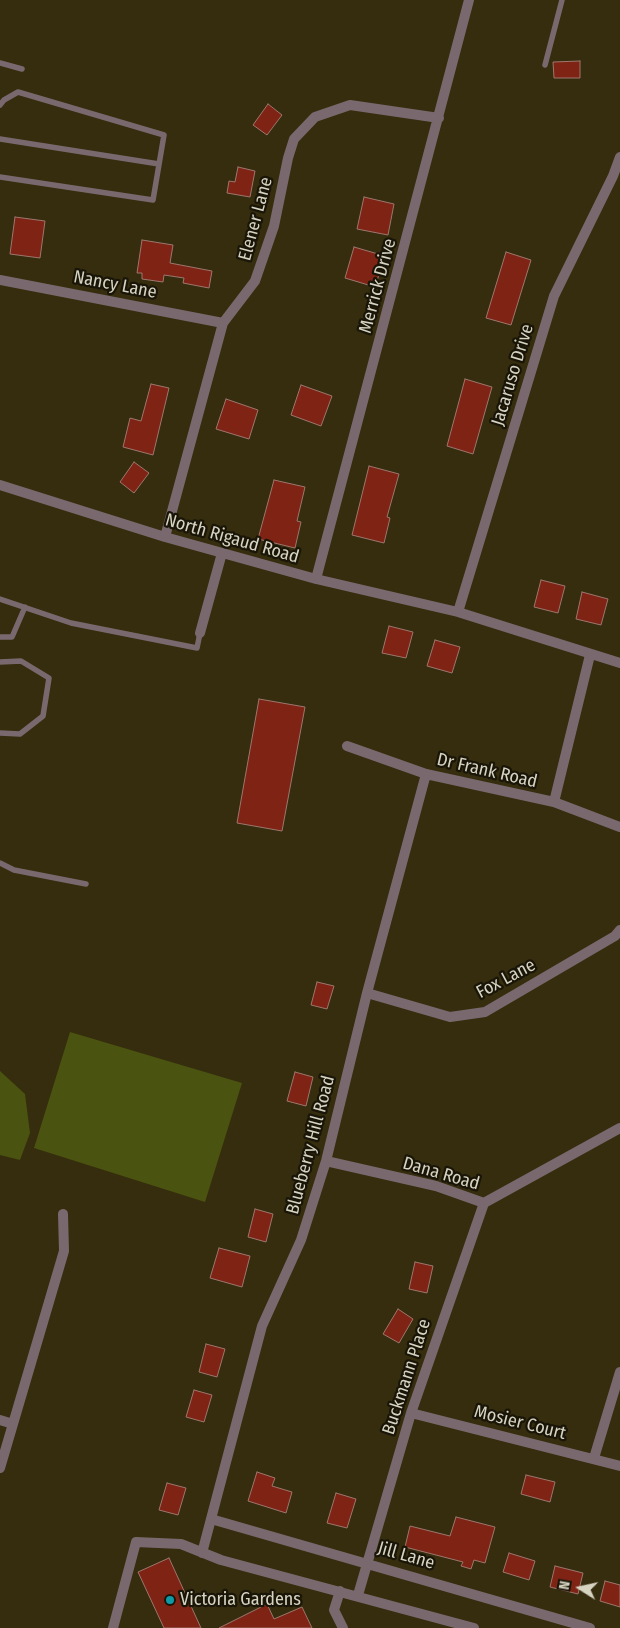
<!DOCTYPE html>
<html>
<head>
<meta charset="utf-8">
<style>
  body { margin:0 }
  #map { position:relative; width:620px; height:1628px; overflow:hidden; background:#352d0d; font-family:"Fira Sans Condensed",sans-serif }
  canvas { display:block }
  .north { position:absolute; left:555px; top:1563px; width:50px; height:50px; -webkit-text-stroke:4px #191508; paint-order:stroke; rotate:280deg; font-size:14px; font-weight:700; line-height:20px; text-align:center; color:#d7d3c1 }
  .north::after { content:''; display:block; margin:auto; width:18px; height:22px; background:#d7d3c1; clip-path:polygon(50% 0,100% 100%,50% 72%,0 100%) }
</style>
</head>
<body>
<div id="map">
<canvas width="620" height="1628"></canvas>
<div class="north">N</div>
</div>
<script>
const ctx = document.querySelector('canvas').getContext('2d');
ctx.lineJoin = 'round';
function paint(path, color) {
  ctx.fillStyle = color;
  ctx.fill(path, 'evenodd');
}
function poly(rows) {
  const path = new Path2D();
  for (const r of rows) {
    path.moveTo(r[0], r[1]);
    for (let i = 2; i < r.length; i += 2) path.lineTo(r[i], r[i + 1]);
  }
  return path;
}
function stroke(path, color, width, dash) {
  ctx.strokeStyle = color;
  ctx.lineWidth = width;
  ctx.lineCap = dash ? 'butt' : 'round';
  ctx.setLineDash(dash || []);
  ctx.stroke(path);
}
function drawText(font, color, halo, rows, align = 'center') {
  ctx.font = font + ' "Fira Sans Condensed",sans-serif';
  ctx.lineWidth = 4.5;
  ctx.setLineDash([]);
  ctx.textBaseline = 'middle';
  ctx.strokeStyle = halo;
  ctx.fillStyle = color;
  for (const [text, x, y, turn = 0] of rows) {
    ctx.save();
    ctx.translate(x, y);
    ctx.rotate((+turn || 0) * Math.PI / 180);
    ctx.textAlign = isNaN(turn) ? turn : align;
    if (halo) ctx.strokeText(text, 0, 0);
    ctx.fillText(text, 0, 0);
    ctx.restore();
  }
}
paint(poly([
  [70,1032,242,1083,205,1202,34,1148],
  [0,1071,25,1094,30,1133,20,1160,0,1155]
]), '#4b5310');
const building = poly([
  [580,61,580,78,554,78,553,62,580,61],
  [268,104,282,115,267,135,253,125,268,104],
  [238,167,255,171,250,197,227,193,229,181,235,182,238,167],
  [364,197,394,204,388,235,357,229,364,197],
  [15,217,45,221,40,258,10,254,15,217],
  [142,240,173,245,170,263,212,271,209,288,183,283,184,278,164,275,163,282,142,279,142,273,137,273,142,240],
  [354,247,385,256,375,287,345,278,354,247],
  [506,252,531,260,511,325,486,318,506,252],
  [465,379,492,387,473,454,447,446,465,379],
  [151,384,169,388,153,455,123,447,130,418,141,421,151,384],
  [301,385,332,396,321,426,291,415,301,385],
  [226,399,258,410,249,439,216,429,226,399],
  [134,462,149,473,134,493,120,482,134,462],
  [369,466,399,474,387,517,390,518,384,543,352,535,369,466],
  [274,480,305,487,297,521,301,522,295,548,258,539,274,480],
  [541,580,565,586,558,613,534,607,541,580],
  [582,592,608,599,601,625,576,619,582,592],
  [389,626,413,632,406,658,382,653,389,626],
  [435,640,460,647,452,673,427,666,435,640],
  [259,699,305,707,282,831,237,823,259,699],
  [317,982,334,986,327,1009,311,1005,317,982],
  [295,1072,313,1077,306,1106,287,1101,295,1072],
  [255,1209,273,1214,266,1242,248,1237,255,1209],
  [219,1248,250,1256,242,1287,210,1278,219,1248],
  [415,1262,433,1266,427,1293,409,1289,415,1262],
  [398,1309,413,1319,399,1343,383,1334,398,1309],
  [206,1344,225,1349,217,1377,199,1372,206,1344],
  [194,1390,212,1395,204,1422,186,1417,194,1390],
  [257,1472,275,1478,272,1486,292,1492,286,1513,248,1501,257,1472],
  [526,1475,555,1482,550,1502,521,1494,526,1475],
  [167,1483,186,1488,178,1515,159,1510,167,1483],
  [336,1493,356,1499,347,1528,327,1523,336,1493],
  [456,1517,495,1527,485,1563,474,1560,471,1569,461,1566,463,1562,405,1547,410,1526,450,1536,456,1517],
  [509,1553,535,1561,529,1580,503,1572,509,1553],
  [169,1558,201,1628,164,1628,138,1572,169,1558],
  [555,1566,583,1573,578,1594,550,1587,555,1566],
  [605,1581,620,1585,620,1607,600,1601,605,1581],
  [267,1604,274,1619,302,1607,312,1628,219,1628,267,1604]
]);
paint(building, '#7f2414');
stroke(building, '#9d776f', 1);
stroke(poly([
  [0,63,22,69],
  [545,65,562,0],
  [0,105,4,100,18,92,164,135,153,200,0,177],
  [0,139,159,164],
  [0,599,71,623,197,648,200,633],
  [0,637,12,637,25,607],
  [0,662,21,661,49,678,43,716,20,734,0,733],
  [0,863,14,870,86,884]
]), '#79696f', 5.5);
stroke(poly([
  [0,280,223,323],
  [0,485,165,537,316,579,458,612,620,663],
  [165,537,223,323,255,281,274,226,288,158,294,139,315,117,350,105,439,118],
  [316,579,469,0],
  [458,612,554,296,613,176,620,157],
  [200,633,222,553],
  [347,746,426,774,554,802,620,827],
  [554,802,590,655],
  [367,993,450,1017,485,1012,615,936,620,930],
  [326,1161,436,1186,484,1203,620,1128],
  [411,1413,620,1466],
  [0,1420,13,1424],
  [594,1458,620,1372],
  [0,1468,64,1251,63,1214],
  [211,1519,590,1628],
  [202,1553,262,1326,301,1240,326,1161,367,993,426,774],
  [340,1591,334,1610,343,1628],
  [358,1595,411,1413,484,1203],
  [113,1628,136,1542,181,1544,221,1560,474,1628]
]), '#79696f', 10);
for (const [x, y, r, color] of [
  [170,1600,5,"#0f9aa8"]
]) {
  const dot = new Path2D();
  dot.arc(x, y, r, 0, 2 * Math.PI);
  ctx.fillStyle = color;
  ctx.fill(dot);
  stroke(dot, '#191508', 2);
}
drawText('18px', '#d7d3c1', '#191508', [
  ["Elener Lane",256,219,-75],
  ["Nancy Lane",115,285,11],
  ["Merrick Drive",378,286,-75],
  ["Jacaruso Drive",513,375,-73],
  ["North Rigaud Road",232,539,16],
  ["Dr Frank Road",487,771,13],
  ["Fox Lane",506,979,-28],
  ["Blueberry Hill Road",311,1145,-75],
  ["Dana Road",441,1174,16],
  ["Buckmann Place",407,1377,-72],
  ["Mosier Court",520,1423,14],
  ["Jill Lane",406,1556,16]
]);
drawText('18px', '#d7d3c1', '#191508', [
  ["Victoria Gardens",180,1600]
], 'left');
</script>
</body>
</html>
